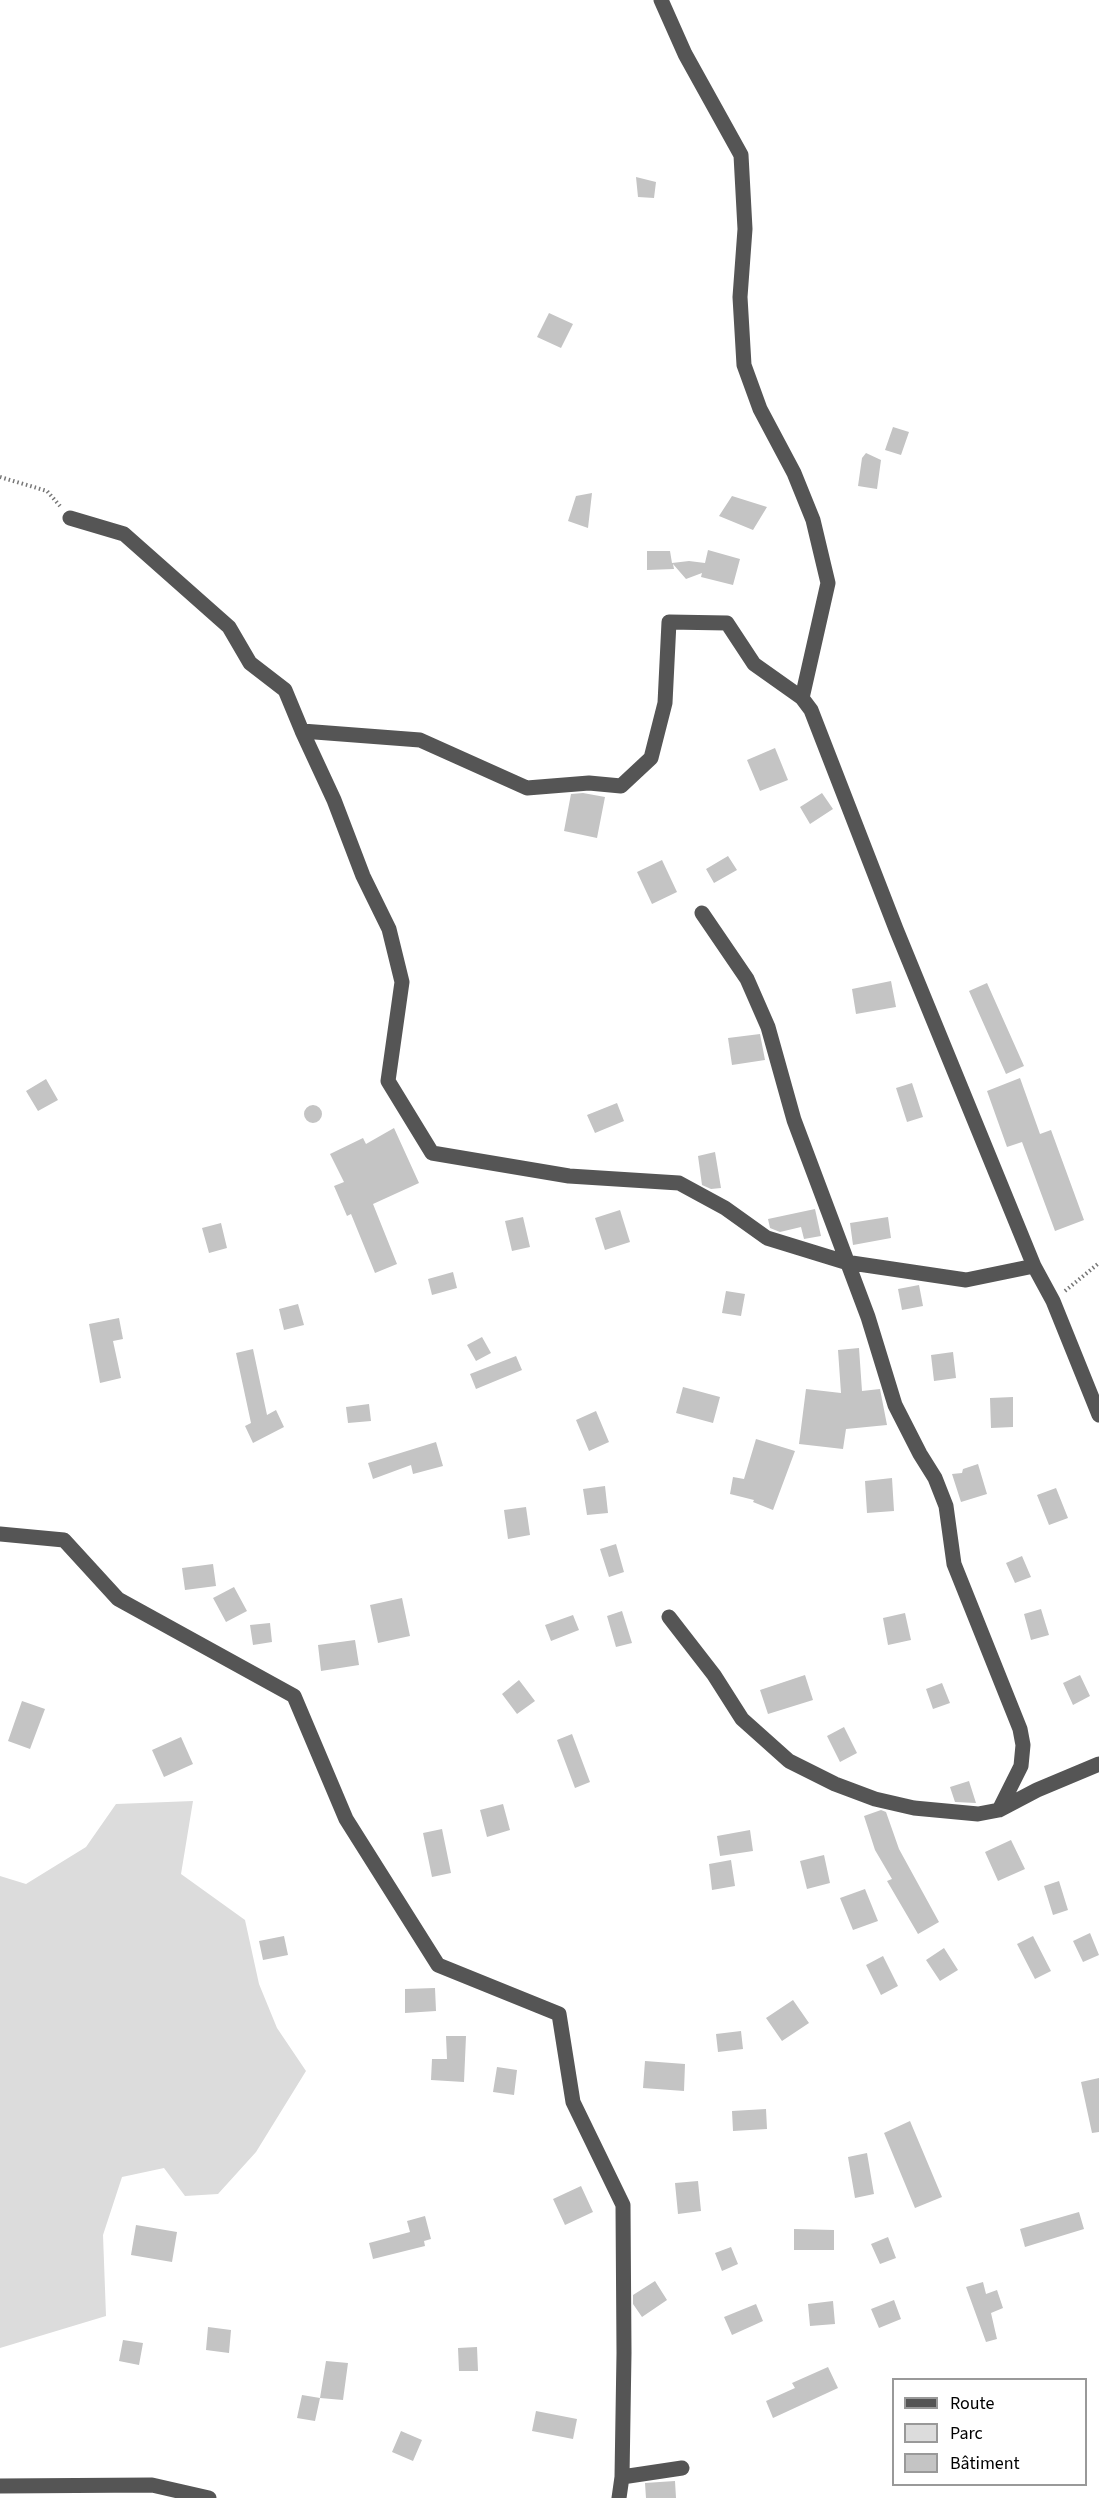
<!DOCTYPE html>
<html>
<head>
<meta charset="utf-8">
<style>
  body { margin:0 }
  #map { position:relative; width:1099px; height:2498px; overflow:hidden; background:#fff; font-family:"Source Sans 3",sans-serif }
  canvas { display:block }
  .legend { position:absolute; left:892px; top:2378px; width:195px; height:108px; box-sizing:border-box; background:#fff; border:2px solid #999; margin:0; padding:8px 10px; list-style:none; font-size:18px; color:#000 }
  .legend li { display:flex; align-items:center; gap:12px; height:30px }
  .legend b { width:30px; border:2px solid #999 }
</style>
</head>
<body>
<div id="map">
<canvas width="1099" height="2498"></canvas>
<ul class="legend">
<li><b style="height:8px;background:#555"></b>Route</li>
<li><b style="height:16px;background:#dcdcdc"></b>Parc</li>
<li><b style="height:16px;background:#c4c4c4"></b>Bâtiment</li>
</ul>
</div>
<script>
const ctx = document.querySelector('canvas').getContext('2d');
ctx.lineJoin = 'round';
function paint(path, color) {
  ctx.fillStyle = color;
  ctx.fill(path, 'evenodd');
}
function poly(rows) {
  const path = new Path2D();
  for (const r of rows) {
    if (r.length === 3) {
      path.moveTo(r[0] + r[2], r[1]);
      path.arc(r[0], r[1], r[2], 0, 2 * Math.PI);
      continue;
    }
    path.moveTo(r[0], r[1]);
    for (let i = 2; i < r.length; i += 2) path.lineTo(r[i], r[i + 1]);
  }
  return path;
}
function stroke(path, color, width, dash) {
  ctx.strokeStyle = color;
  ctx.lineWidth = width;
  ctx.lineCap = dash ? 'butt' : 'round';
  ctx.setLineDash(dash || []);
  ctx.stroke(path);
}
paint(poly([
  [193,1801,181,1874,245,1920,259,1984,277,2028,306,2071,256,2152,218,2194,185,2196,164,2168,122,2177,103,2235,106,2316,0,2348,0,1876,26,1884,86,1847,116,1804]
]), '#dcdcdc');
paint(poly([
  [636,177,656,182,654,198,638,197],
  [549,313,573,324,561,348,537,337],
  [893,427,909,432,901,455,885,450],
  [866,453,881,460,877,489,858,486,862,458],
  [592,493,588,528,568,521,576,496],
  [732,496,767,507,753,530,719,516],
  [708,550,740,559,733,585,701,577,702,573,686,579,673,564,674,569,647,570,647,551,670,551,672,563,689,561,705,563],
  [775,748,788,780,760,791,747,760],
  [583,793,605,797,597,838,564,831,571,794],
  [822,793,833,809,810,824,800,807],
  [728,856,737,870,714,883,706,869],
  [662,860,677,892,652,904,637,872],
  [891,981,896,1007,856,1014,852,989],
  [987,983,1024,1066,1006,1074,969,991],
  [760,1034,765,1060,732,1065,728,1038],
  [1020,1078,1040,1134,1051,1130,1084,1220,1055,1231,1022,1142,1007,1147,987,1091],
  [46,1079,58,1100,38,1111,26,1091],
  [912,1083,923,1117,907,1122,896,1088],
  [617,1103,624,1121,595,1133,587,1115],
  [313,1114,9],
  [394,1128,419,1183,373,1204,397,1264,375,1273,351,1214,347,1216,334,1186,344,1182,330,1154,363,1138,366,1144],
  [715,1152,721,1188,711,1189,702,1185,698,1156],
  [815,1209,821,1236,804,1239,801,1227,780,1232,770,1228,768,1219],
  [620,1210,630,1242,605,1250,595,1218],
  [523,1217,530,1247,512,1251,505,1221],
  [888,1217,891,1238,853,1245,850,1223],
  [221,1223,227,1248,209,1253,202,1228],
  [453,1272,457,1288,432,1295,428,1279],
  [919,1285,923,1306,902,1310,898,1289],
  [726,1291,745,1294,741,1316,722,1313],
  [298,1304,304,1325,284,1330,279,1309],
  [119,1318,123,1339,113,1341,121,1378,100,1383,89,1324],
  [482,1337,491,1353,476,1361,467,1345],
  [859,1348,862,1391,880,1389,887,1425,846,1429,843,1449,799,1444,806,1389,841,1393,838,1350],
  [253,1349,267,1415,276,1410,284,1427,253,1443,245,1426,251,1423,236,1353],
  [953,1352,956,1378,934,1381,931,1355],
  [516,1356,522,1370,476,1389,470,1374],
  [683,1387,720,1397,713,1423,676,1413],
  [1013,1397,1013,1427,991,1428,990,1398],
  [369,1404,371,1421,348,1423,346,1407],
  [596,1411,609,1442,589,1451,576,1420],
  [756,1439,795,1451,773,1510,753,1502,754,1500,730,1494,733,1477,744,1479],
  [436,1442,443,1466,413,1474,411,1465,373,1479,368,1463],
  [978,1464,987,1494,961,1502,952,1474,962,1473,963,1469],
  [892,1478,894,1511,867,1513,865,1481],
  [605,1486,608,1513,587,1515,583,1489],
  [1056,1488,1068,1518,1049,1525,1037,1495],
  [526,1507,530,1535,508,1539,504,1510],
  [616,1544,624,1572,609,1577,600,1549],
  [1022,1556,1031,1577,1015,1583,1006,1563],
  [213,1564,216,1586,185,1590,182,1568],
  [234,1587,247,1611,226,1622,213,1598],
  [402,1598,410,1636,378,1643,370,1605],
  [1041,1609,1049,1635,1031,1640,1024,1614],
  [622,1611,632,1643,616,1647,607,1616],
  [905,1613,911,1640,888,1645,883,1618],
  [573,1615,579,1630,551,1641,545,1625],
  [270,1623,272,1642,253,1645,250,1625],
  [355,1640,359,1665,321,1671,318,1645],
  [805,1675,813,1700,768,1714,760,1690],
  [1080,1675,1090,1696,1073,1705,1063,1683],
  [519,1680,535,1701,517,1714,502,1694],
  [942,1683,950,1703,933,1709,926,1689],
  [22,1701,45,1709,30,1749,8,1741],
  [844,1727,857,1753,840,1762,827,1736],
  [572,1734,590,1782,575,1788,557,1740],
  [181,1737,193,1764,164,1777,152,1750],
  [969,1781,976,1803,955,1802,950,1787],
  [503,1804,510,1830,487,1837,480,1810],
  [881,1810,886,1812,899,1849,939,1922,918,1934,887,1881,892,1879,875,1850,864,1816],
  [442,1829,451,1873,432,1877,423,1833],
  [750,1830,753,1851,720,1856,717,1836],
  [1011,1840,1025,1869,998,1881,985,1852],
  [824,1855,830,1883,807,1889,800,1861],
  [731,1860,735,1886,712,1890,709,1864],
  [1059,1881,1068,1910,1053,1915,1044,1886],
  [865,1889,878,1921,853,1930,840,1898],
  [1090,1933,1099,1955,1083,1962,1073,1941],
  [284,1936,288,1955,263,1960,259,1941],
  [1033,1936,1051,1971,1035,1979,1017,1944],
  [944,1948,958,1970,940,1981,926,1960],
  [883,1956,898,1986,881,1995,866,1965],
  [435,1988,436,2011,405,2013,405,1989],
  [793,2000,809,2023,782,2041,766,2018],
  [741,2031,743,2049,718,2052,716,2034],
  [446,2036,466,2036,464,2082,431,2080,432,2059,447,2059],
  [645,2061,685,2064,684,2091,643,2088],
  [497,2067,517,2070,514,2095,493,2092],
  [1099,2078,1099,2132,1092,2133,1081,2082],
  [766,2109,767,2129,733,2131,732,2111],
  [910,2121,942,2197,915,2208,884,2133],
  [867,2153,874,2194,855,2198,848,2157],
  [698,2181,701,2211,678,2214,675,2183],
  [581,2186,593,2212,565,2225,553,2199],
  [1079,2212,1084,2229,1025,2247,1020,2229],
  [425,2216,431,2239,424,2241,425,2246,373,2259,369,2243,410,2232,407,2221],
  [136,2225,177,2232,172,2262,131,2255],
  [794,2229,834,2230,834,2250,794,2250],
  [888,2237,896,2258,880,2264,871,2244],
  [731,2247,738,2264,722,2271,715,2253],
  [655,2281,667,2300,642,2317,633,2304,633,2295],
  [983,2282,986,2294,997,2290,1003,2308,991,2313,997,2339,986,2342,966,2287],
  [894,2300,901,2319,879,2328,871,2309],
  [833,2301,835,2324,810,2326,808,2304],
  [756,2304,763,2321,732,2335,724,2317],
  [208,2327,231,2330,229,2353,206,2350],
  [123,2340,143,2343,139,2365,119,2361],
  [477,2347,478,2371,459,2371,458,2348],
  [326,2361,348,2363,343,2400,320,2398],
  [828,2367,838,2388,773,2418,766,2401,795,2388,792,2383],
  [302,2395,320,2398,315,2421,297,2418],
  [536,2411,577,2419,573,2439,532,2431],
  [401,2431,422,2440,413,2461,392,2452],
  [675,2481,676,2498,646,2498,645,2483]
]), '#c4c4c4');
stroke(poly([
  [0,477,47,491,60,506],
  [1065,1291,1099,1263]
]), '#777', 4, [1.5, 3]);
stroke(poly([
  [661,0,685,54,741,155,745,229,740,297,744,365,760,409,794,473,813,520,828,583,802,698,811,710,896,929,1034,1266,1053,1301,1099,1415],
  [70,518,124,534,229,627,250,663,285,690,302,731,420,740,527,788,589,783,621,786,651,758,665,703,669,622,727,623,754,664,802,698],
  [302,731,334,800,363,876,389,929,402,982,388,1081,432,1153,569,1176,679,1183,725,1208,767,1238,845,1262,966,1280,1034,1266],
  [702,913,747,979,768,1027,794,1120,868,1317,895,1405,920,1454,935,1478,946,1506,954,1564,1020,1729,1023,1745,1021,1766,999,1810],
  [0,1534,64,1540,118,1599,294,1696,346,1819,438,1965,559,2014,573,2102,623,2205,624,2353,622,2477,619,2498],
  [669,1617,714,1675,742,1719,789,1761,835,1784,875,1799,914,1808,978,1814,999,1810,1037,1790,1099,1764],
  [622,2477,682,2468],
  [0,2486,152,2485,209,2498]
]), '#555', 15);
</script>
</body>
</html>
